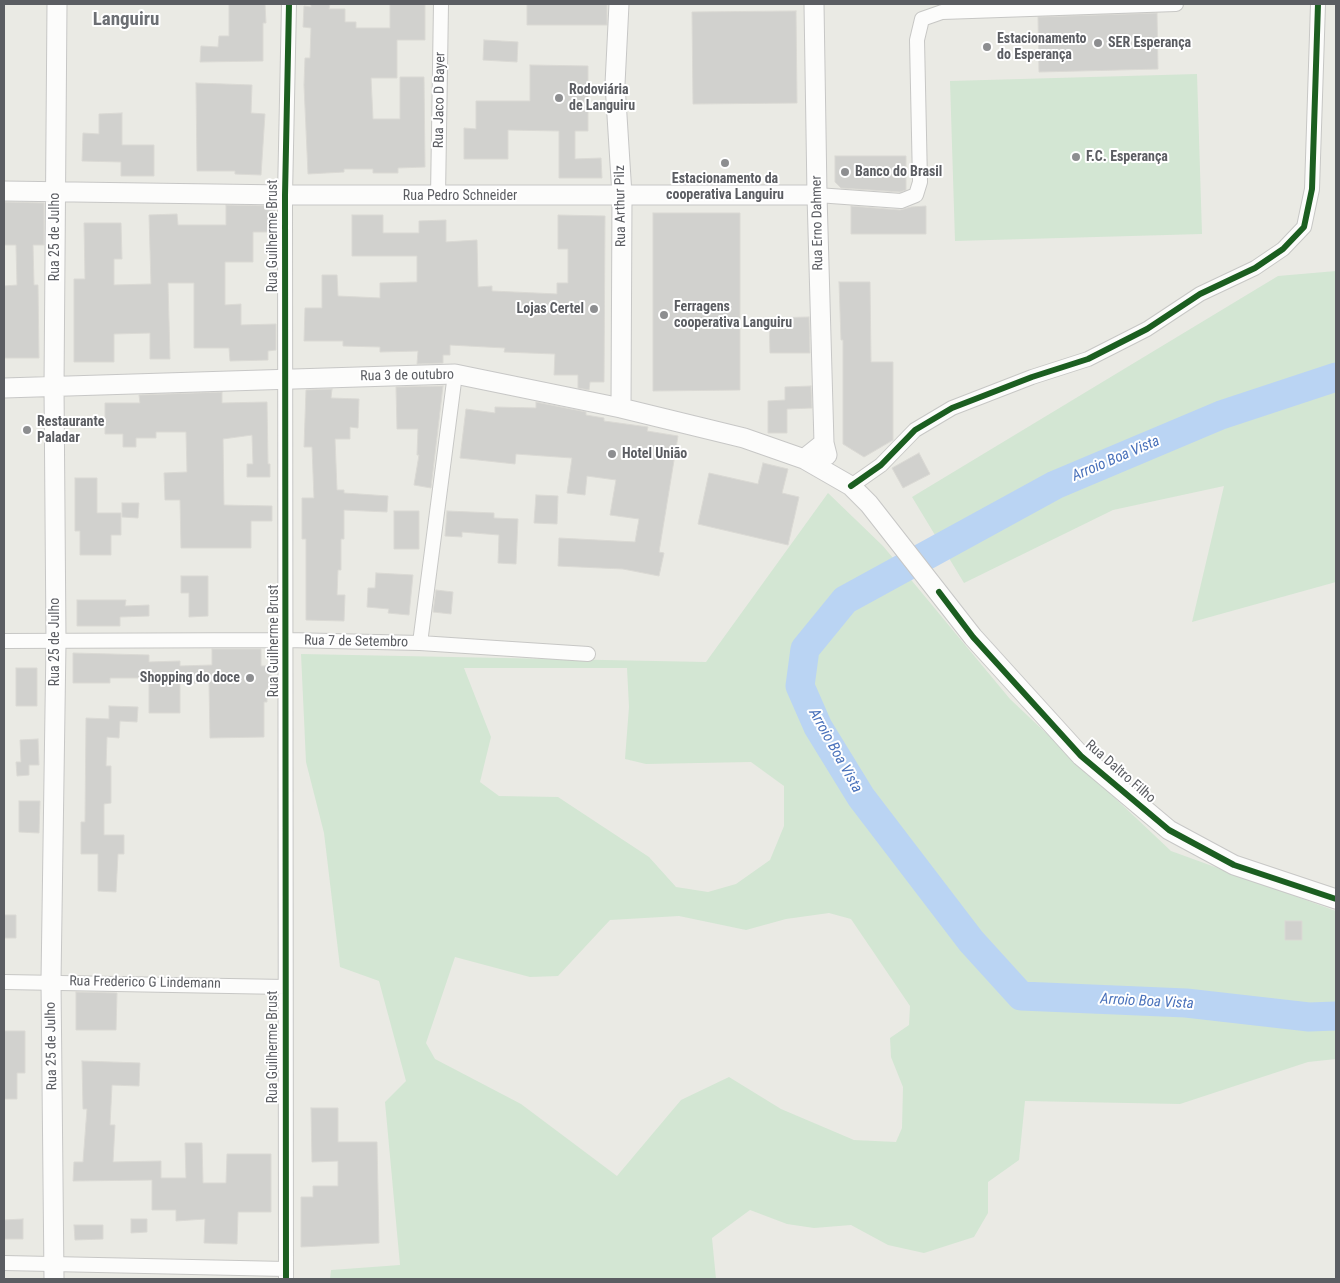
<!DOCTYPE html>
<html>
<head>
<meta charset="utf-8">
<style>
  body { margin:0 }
  #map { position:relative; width:1340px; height:1283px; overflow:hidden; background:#eaeae4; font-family:"Roboto Condensed",sans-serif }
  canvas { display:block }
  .frame { position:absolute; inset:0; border:5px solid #5b5d62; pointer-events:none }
</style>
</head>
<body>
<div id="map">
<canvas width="1340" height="1283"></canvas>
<div class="frame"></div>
</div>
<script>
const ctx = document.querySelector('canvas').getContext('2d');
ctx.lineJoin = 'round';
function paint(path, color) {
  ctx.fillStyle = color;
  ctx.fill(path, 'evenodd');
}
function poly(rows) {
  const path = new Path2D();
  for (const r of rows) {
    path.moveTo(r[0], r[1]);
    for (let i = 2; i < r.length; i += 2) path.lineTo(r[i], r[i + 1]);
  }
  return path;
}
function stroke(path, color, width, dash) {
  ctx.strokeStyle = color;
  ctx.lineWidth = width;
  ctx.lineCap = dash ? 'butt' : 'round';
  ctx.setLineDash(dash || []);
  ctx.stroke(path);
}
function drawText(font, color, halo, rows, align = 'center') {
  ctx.font = font + ' "Roboto Condensed",sans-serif';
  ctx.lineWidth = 4;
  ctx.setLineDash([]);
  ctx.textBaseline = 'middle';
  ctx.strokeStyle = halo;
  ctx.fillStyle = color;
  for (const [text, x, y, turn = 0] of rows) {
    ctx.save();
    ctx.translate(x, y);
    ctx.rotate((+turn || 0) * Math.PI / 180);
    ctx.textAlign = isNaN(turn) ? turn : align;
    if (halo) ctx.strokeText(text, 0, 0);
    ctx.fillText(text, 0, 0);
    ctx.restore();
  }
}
paint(poly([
  [1197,74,1202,234,955,241,950,81],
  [1336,271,1336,582,1192,622,1224,486,1113,510,964,583,912,497,1278,276],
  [828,493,883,546,1010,699,1171,851,1336,911,1336,1059,1308,1062,1180,1104,1025,1101,1019,1160,988,1182,988,1213,974,1237,924,1253,888,1245,851,1225,814,1228,787,1224,750,1210,712,1238,716,1279,330,1279,331,1270,400,1265,385,1102,406,1081,379,981,340,967,324,833,306,762,301,654,706,662],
  [464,668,627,668,629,707,625,759,646,764,751,762,784,786,784,826,770,860,736,884,708,892,676,887,649,857,558,797,499,796,480,782,491,737],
  [829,913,851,919,910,1006,909,1025,890,1038,891,1057,903,1087,902,1128,896,1142,854,1140,781,1109,729,1077,681,1100,617,1176,521,1104,435,1059,426,1043,455,957,530,977,558,976,610,920,679,916,746,930,786,919]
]), '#d3e6d3');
stroke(poly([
  [1336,377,1221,415,1055,485,845,600,805,649,800,686,818,727,861,797,971,941,1021,996,1186,1003,1309,1017,1336,1016]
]), '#bad4f3', 29);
const building = poly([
  [229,4,265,4,266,23,263,23,263,61,200,62,201,46,218,47,219,36,229,36,229,4],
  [311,4,330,4,329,9,345,9,345,22,356,22,356,28,390,28,390,4,425,4,425,40,397,40,397,78,371,78,373,119,400,119,400,77,424,77,425,167,398,168,398,173,373,173,373,169,344,169,344,172,308,174,304,85,305,58,310,58,311,28,303,27,304,6,311,7,311,4],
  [527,4,607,4,607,25,527,25,527,4],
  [796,11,797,103,693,104,692,12,796,11],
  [1157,13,1158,69,1039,72,1038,17,1157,13],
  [484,40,518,42,517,62,483,60,484,40],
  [530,65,588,66,588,131,575,131,575,159,601,158,602,178,559,178,559,131,508,130,508,159,464,159,464,128,476,129,476,101,530,101,530,65],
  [196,83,252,85,251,113,265,114,261,175,235,174,235,171,197,171,196,83],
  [122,113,122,145,154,145,154,176,121,176,121,162,82,161,83,133,99,134,99,114,122,113],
  [835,156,906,156,906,190,900,192,841,188,835,182,835,156],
  [4,202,44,203,44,245,33,245,34,285,38,285,39,358,4,358,4,286,17,285,16,245,4,245,4,202],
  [226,205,275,206,275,232,253,232,253,262,225,262,225,305,241,304,241,325,276,324,276,350,268,351,268,360,230,361,229,348,194,348,194,283,168,283,170,359,150,359,150,333,114,334,114,362,74,362,74,279,85,279,84,223,121,223,122,259,114,259,114,285,151,284,149,215,177,214,178,225,226,225,226,205],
  [851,206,900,210,911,207,926,206,926,234,851,234,851,206],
  [653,213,740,213,740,390,653,391,653,213],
  [352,215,383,215,383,233,419,233,419,221,446,220,446,242,477,240,478,287,492,286,492,291,557,294,557,283,568,283,568,249,558,249,558,215,605,216,604,382,590,382,589,390,578,388,578,375,554,375,555,354,504,352,505,348,450,345,450,355,443,355,443,363,417,364,418,351,380,352,380,347,343,346,343,341,304,341,305,308,322,308,322,275,337,275,338,296,380,298,380,283,417,282,417,256,352,256,352,215],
  [839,282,870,282,871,362,893,362,893,440,864,457,843,444,843,340,841,340,839,282],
  [809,317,810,353,770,353,769,318,809,317],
  [443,386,431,488,414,485,419,455,417,455,418,429,397,429,396,387,443,386],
  [811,386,812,408,787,409,787,433,768,433,768,401,785,400,785,387,811,386],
  [332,389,331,398,359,399,358,428,350,427,350,439,335,439,337,490,344,490,344,493,388,496,387,512,344,510,344,539,341,539,341,570,338,570,337,595,345,595,344,621,306,620,306,539,302,539,302,498,314,498,312,447,304,447,306,390,332,389],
  [222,392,222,403,267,402,268,464,270,464,270,477,247,477,247,464,253,464,252,435,223,439,224,505,272,506,272,521,251,521,251,548,181,548,180,500,165,500,164,473,187,472,186,432,156,432,156,438,136,438,136,447,123,447,123,434,105,434,105,403,140,403,139,395,222,392],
  [536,402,586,412,586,415,604,418,604,421,648,427,647,431,678,436,659,552,664,553,659,576,623,569,558,566,559,538,635,542,639,519,610,515,616,480,587,476,585,495,567,493,572,458,516,454,515,464,460,458,466,409,495,413,495,407,536,408,536,402],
  [919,453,930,474,903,488,892,468,919,453],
  [763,463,788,469,782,493,799,497,788,545,698,524,709,473,758,484,763,463],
  [75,478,97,478,97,513,121,513,121,535,111,535,111,555,80,555,80,531,75,531,75,478],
  [536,495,558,496,557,524,534,523,536,495],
  [122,503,139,503,138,518,122,517,122,503],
  [394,511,419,511,419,549,394,549,394,511],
  [447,511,494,513,494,518,518,519,516,564,498,563,499,535,462,532,462,537,445,536,447,511],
  [376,573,413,575,409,615,388,613,389,609,367,607,368,588,375,588,376,573],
  [181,576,208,576,208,616,189,617,189,593,181,593,181,576],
  [436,590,453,592,451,614,433,612,436,590],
  [77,600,126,600,125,606,149,605,149,616,120,617,120,626,77,626,77,600],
  [212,649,261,649,261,666,272,666,272,688,267,688,267,702,264,702,264,737,210,738,209,683,180,683,180,713,149,713,149,678,110,678,110,683,73,683,73,653,149,655,149,662,180,661,180,666,212,665,212,649],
  [16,668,37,668,37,706,16,706,16,668],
  [109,706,138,707,137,722,120,721,119,738,107,737,106,766,111,766,111,803,104,804,104,835,124,835,124,854,118,854,116,892,98,891,98,854,81,854,81,822,85,822,86,718,109,719,109,706],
  [38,739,39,765,29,765,29,775,17,776,16,762,21,762,20,740,38,739],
  [19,801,40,801,39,833,19,832,19,801],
  [4,915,16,915,16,938,4,938,4,915],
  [1285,921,1302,921,1302,940,1285,940,1285,921],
  [76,992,117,993,116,1030,76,1030,76,992],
  [4,1031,25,1031,25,1073,17,1073,17,1099,4,1099,4,1031],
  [82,1061,140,1063,139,1086,112,1085,110,1125,115,1125,113,1162,161,1161,161,1178,186,1178,185,1143,202,1143,203,1183,226,1183,227,1154,271,1154,271,1212,238,1212,237,1244,204,1243,205,1219,176,1221,176,1210,152,1210,152,1180,73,1181,74,1162,83,1162,87,1109,83,1109,82,1061],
  [311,1108,338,1108,338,1142,377,1142,379,1243,301,1247,301,1197,313,1197,313,1186,338,1186,338,1161,312,1162,311,1108],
  [23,1219,23,1239,4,1239,4,1220,23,1219],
  [131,1219,147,1219,147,1232,131,1233,131,1219],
  [74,1225,103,1225,103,1239,75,1240,74,1225]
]);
paint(building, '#d1d1ce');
stroke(building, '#dad9d4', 1);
const minor = poly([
  [817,195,901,201,916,195,920,182,917,40,922,19,942,12,1176,4],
  [438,196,441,4],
  [851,486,881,465,915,430,952,408,1032,377,1088,359,1147,329,1200,294,1255,268,1283,249,1304,227,1312,189,1318,4],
  [4,641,287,640,420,643,588,654],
  [420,643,455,374],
  [4,982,285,987],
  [4,1263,286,1269],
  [286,1279,285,195,289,4]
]);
const secondary = poly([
  [619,4,615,84,622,195,621,408],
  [814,4,817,195,824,443,827,455],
  [4,191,285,195,817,195],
  [4,388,455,374,621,408,744,438,804,459,824,443],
  [804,459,851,486,869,504,973,637,1081,756,1169,830,1234,865,1336,899],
  [54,1279,51,981,56,642,54,386,57,4]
]);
stroke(minor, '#c7c7c5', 16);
stroke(secondary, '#c7c7c6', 21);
stroke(minor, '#fcfcfb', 14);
stroke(secondary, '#fcfcfb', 19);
stroke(poly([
  [851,486,881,465,915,430,952,408,1032,377,1088,359,1147,329,1200,294,1255,268,1283,249,1304,227,1312,189,1318,4],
  [939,592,973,637,1081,756,1169,830,1234,865,1336,899],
  [286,1279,285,195,289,4]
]), '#1b5e20', 6);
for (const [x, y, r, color] of [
  [1098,43,5,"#8d8e90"],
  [987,47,5,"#8d8e90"],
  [559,98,5,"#8d8e90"],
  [1076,157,5,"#8d8e90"],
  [725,163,5,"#8d8e90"],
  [845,172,5,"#8d8e90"],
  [594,309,5,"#8d8e90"],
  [664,315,5,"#8d8e90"],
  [27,430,5,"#8d8e90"],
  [612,454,5,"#8d8e90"],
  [250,678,5,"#8d8e90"]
]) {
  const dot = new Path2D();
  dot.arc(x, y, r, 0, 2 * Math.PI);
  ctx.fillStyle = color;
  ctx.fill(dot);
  stroke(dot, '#fff', 2);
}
drawText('bold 14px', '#5b5d62', '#fff', [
  ["Estacionamento",997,39],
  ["do Esperança",997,55],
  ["SER Esperança",1108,43],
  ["Rodoviária",569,90],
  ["de Languiru",569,106],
  ["F.C. Esperança",1086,157],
  ["Banco do Brasil",855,172],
  ["Estacionamento da",725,179,"center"],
  ["cooperativa Languiru",725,195,"center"],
  ["Ferragens",674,307],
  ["cooperativa Languiru",674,323],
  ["Lojas Certel",584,309,"right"],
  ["Restaurante",37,422],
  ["Paladar",37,438],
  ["Hotel União",622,454],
  ["Shopping do doce",240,678,"right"]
], 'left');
drawText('14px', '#5b5d62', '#fff', [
  ["Rua Jaco D Bayer",440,100,-89],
  ["Rua Pedro Schneider",460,196],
  ["Rua Arthur Pilz",621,206,-91],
  ["Rua Erno Dahmer",818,223,-91],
  ["Rua Guilherme Brust",273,236,-90],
  ["Rua 25 de Julho",55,237,-90],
  ["Rua 3 de outubro",407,376,-1],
  ["Rua Guilherme Brust",274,641,-90],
  ["Rua 25 de Julho",55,642,-90],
  ["Rua 7 de Setembro",356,642,1],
  ["Rua Daltro Filho",1120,772,41],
  ["Rua Frederico G Lindemann",145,983,1],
  ["Rua 25 de Julho",52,1046,-91],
  ["Rua Guilherme Brust",273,1047,-90]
]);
drawText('italic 15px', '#4a72bb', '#fff', [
  ["Arroio Boa Vista",1116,459,-23],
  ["Arroio Boa Vista",835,751,61],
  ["Arroio Boa Vista",1147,1002,3]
]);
drawText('bold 19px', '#6c6f74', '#fff', [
  ["Languiru",126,20]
]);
</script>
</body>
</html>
